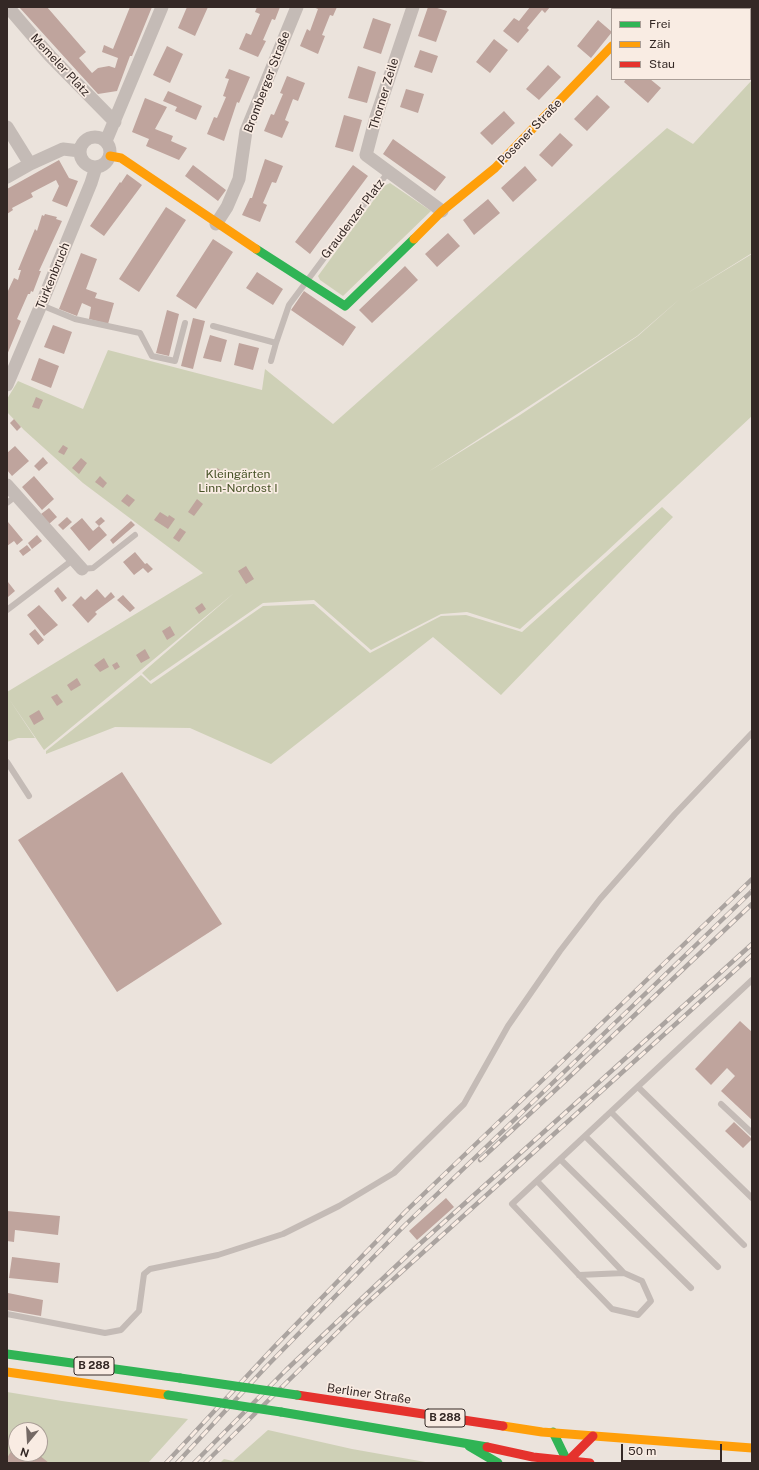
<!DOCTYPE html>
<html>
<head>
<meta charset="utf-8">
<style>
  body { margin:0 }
  #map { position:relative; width:759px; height:1470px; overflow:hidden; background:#ebe3dc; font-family:"Public Sans",sans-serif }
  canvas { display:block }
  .frame { position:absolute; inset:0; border:8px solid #342825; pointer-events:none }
  .legend { position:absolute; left:611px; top:8px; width:140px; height:72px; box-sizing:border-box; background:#f9ece3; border:1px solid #aa9e97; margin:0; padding:5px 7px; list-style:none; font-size:12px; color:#342825 }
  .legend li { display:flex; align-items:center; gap:8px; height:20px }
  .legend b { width:20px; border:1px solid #aa9e97 }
  .north { position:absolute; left:8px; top:1422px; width:40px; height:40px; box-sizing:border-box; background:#f9ece3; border:1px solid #aa9e97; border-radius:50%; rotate:198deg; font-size:11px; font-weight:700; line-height:16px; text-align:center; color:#342825 }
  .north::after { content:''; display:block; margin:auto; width:14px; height:18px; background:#746965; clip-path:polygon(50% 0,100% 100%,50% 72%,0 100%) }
  .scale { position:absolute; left:621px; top:1444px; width:101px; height:18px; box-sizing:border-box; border:2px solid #342825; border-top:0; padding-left:5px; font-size:12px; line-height:14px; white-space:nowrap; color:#342825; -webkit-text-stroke:3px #f9ece3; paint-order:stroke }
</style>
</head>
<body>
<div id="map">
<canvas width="759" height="1470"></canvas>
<div class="frame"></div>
<ul class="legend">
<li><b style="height:5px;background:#30b455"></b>Frei</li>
<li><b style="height:5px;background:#ff9f0a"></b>Zäh</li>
<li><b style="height:5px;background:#e5322d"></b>Stau</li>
</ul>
<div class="north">N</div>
<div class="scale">50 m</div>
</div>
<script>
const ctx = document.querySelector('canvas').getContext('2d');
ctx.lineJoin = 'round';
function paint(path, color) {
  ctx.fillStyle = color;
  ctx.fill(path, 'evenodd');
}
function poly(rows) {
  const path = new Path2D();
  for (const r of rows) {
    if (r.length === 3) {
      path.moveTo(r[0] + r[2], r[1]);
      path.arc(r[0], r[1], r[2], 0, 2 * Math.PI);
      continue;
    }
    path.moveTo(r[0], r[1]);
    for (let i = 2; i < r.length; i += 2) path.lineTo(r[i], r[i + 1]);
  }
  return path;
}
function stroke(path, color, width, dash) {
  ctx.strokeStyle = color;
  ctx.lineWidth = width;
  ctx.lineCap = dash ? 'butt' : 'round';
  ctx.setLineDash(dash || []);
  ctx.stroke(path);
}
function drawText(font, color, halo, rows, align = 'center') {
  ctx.font = font + ' "Public Sans",sans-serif';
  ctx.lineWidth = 3.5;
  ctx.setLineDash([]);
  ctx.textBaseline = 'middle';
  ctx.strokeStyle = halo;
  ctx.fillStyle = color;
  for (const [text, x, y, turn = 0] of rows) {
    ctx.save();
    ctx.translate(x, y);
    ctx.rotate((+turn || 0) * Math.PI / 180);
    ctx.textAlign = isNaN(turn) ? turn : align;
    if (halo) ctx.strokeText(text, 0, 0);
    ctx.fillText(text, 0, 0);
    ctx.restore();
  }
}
paint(poly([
  [752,80,752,253,686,294,752,254,752,416,605,553,520,629,467,612,441,614,371,650,314,600,263,603,150,681,142,673,234,593,44,750,9,699,35,738,18,738,7,742,7,692,203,573,83,483,24,430,7,412,7,399,18,381,83,409,108,350,262,390,265,369,333,424,667,128,693,144],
  [682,297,638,336,520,415,428,472,637,336],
  [390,183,431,211,343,296,320,280,318,276,384,186],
  [662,507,673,517,501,695,433,637,271,764,190,728,115,727,46,754,46,751,141,675,151,684,263,606,314,604,370,653,441,616,466,615,522,632],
  [7,1392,62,1401,188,1419,148,1463,7,1463],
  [16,1430,40,1430,40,1454,16,1454],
  [268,1430,352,1449,431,1463,220,1463,224,1459,233,1461]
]), '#ced0b6');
paint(poly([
  [19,7,47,7,86,52,79,58,92,73,98,68,109,66,115,68,118,58,102,52,104,45,113,49,130,7,152,7,132,56,130,56,117,91,98,94],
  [187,7,208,7,195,36,178,28],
  [257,7,280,7,275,20,272,19,263,40,266,41,258,57,239,49,246,33,251,35,260,14,255,12],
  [313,7,337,7,333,16,330,15,322,35,325,36,318,54,300,46,307,29,310,31,318,9],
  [428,7,434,7,447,11,436,42,418,36],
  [530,7,550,7,545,13,542,10,527,28,529,30,518,43,503,31,514,18,519,21],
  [705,7,729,7,727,9,707,9],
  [373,18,391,24,381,54,363,48],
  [598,20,612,32,591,58,577,46],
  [494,39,508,50,490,73,476,62],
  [167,46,183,54,170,83,153,75],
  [420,50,438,56,432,73,414,67],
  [548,65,561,77,539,100,526,89],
  [358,66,376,72,367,103,348,98],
  [229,69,250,77,239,103,237,102,224,141,207,134,214,117,217,118,226,97,223,96,229,79,225,78],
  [287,76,305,83,298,101,293,99,285,120,289,122,282,138,264,131,271,114,274,115,283,94,280,93],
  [626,79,650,79,661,88,648,103,624,82],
  [406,89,424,94,418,113,400,107],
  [168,91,202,106,196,120,175,111,177,107,163,101],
  [597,95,610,107,587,131,574,119],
  [145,98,167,107,155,129,173,136,171,141,187,148,179,160,146,146,149,139,132,132],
  [504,111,515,123,492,145,480,133],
  [344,115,362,120,353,152,335,147],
  [560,133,573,145,552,167,539,155],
  [393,139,446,177,435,191,383,154],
  [265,159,283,166,276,183,272,182,263,203,267,205,260,222,242,215,250,198,252,198],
  [59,160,69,178,78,181,67,207,52,201,59,186,56,180,31,193,33,197,12,208,13,210,7,214,7,189],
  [193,165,226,190,218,201,185,176],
  [353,165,368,176,310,254,295,242],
  [525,166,537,180,513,202,501,188],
  [127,174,142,185,104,236,90,226,120,182,121,183],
  [488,199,500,213,474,235,463,220],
  [166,207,186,220,139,292,119,279],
  [45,214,57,217,56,219,62,221,39,271,41,271,33,292,31,291,30,294,28,294,17,319,21,321,7,355,7,293,14,278,18,280,21,270,18,270,35,229,37,231,42,215,44,216],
  [448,233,460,246,437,267,425,254],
  [213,239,233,252,196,309,176,296],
  [81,253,97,259,86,289,97,293,95,298,114,303,108,324,89,319,91,307,82,303,77,316,59,309],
  [405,266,418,280,372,323,359,310],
  [257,272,283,289,273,305,246,288],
  [304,291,356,327,343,346,291,310],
  [167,310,179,314,169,356,156,353],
  [193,318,205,321,193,369,181,366],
  [53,325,72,332,64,354,44,347],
  [210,335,227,340,221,362,203,358],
  [239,343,259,348,253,370,234,365],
  [39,358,59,366,51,388,31,380],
  [36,397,43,400,39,409,32,407],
  [14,419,21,427,17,431,10,423],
  [63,445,68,448,64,455,58,452],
  [15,446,29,461,12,476,7,470,7,453],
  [43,457,48,463,39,471,34,466],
  [81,458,87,463,79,474,72,468],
  [217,468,225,473,221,481,212,476],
  [34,476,54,499,42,510,22,487],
  [100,476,107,483,103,488,95,482],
  [127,494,135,500,129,507,121,501],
  [197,499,203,504,194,516,188,512],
  [49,508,57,517,49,524,41,514],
  [160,512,168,517,169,515,175,519,168,529,154,520],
  [67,517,72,522,63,530,58,525],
  [101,517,105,521,99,526,95,522],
  [82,518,93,531,99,526,107,535,89,551,70,528],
  [131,521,135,525,113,544,110,540],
  [8,522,23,540,17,545,14,541,7,546],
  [180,528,186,532,179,542,173,538],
  [37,535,42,541,32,549,28,543],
  [27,545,31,550,23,556,19,551],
  [135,552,145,564,147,563,153,569,148,573,143,568,134,575,123,562],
  [246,566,254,579,246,584,238,571],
  [8,582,15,591,8,597,7,583],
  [58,587,67,598,62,602,54,591],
  [97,589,105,598,111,592,115,597,95,612,97,614,88,623,72,605,81,596,85,600],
  [123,595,135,608,130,612,117,600],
  [202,603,206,609,199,614,195,608],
  [39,605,58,625,44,636,27,615],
  [170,626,175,635,167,640,162,631],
  [35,629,44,640,38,645,29,634],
  [145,649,150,658,141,663,136,655],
  [104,658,109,667,100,672,94,665],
  [117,662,120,667,115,670,112,665],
  [77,678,81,685,71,691,67,685],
  [57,694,63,702,57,706,51,697],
  [39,710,44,719,34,725,29,716],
  [122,772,222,924,117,992,18,840],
  [740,1021,752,1032,752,1120,721,1091,735,1076,727,1068,711,1085,695,1069],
  [734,1122,752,1139,743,1148,725,1131],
  [446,1198,454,1207,417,1240,409,1231],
  [7,1211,60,1216,58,1235,15,1230,14,1242,7,1241],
  [12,1257,60,1263,58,1283,9,1278],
  [8,1293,43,1300,41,1316,7,1310],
  [15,1445,16,1454,40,1454,40,1449,43,1451,39,1455,49,1463,7,1463,7,1458]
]), '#bfa49d');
stroke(poly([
  [41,305,75,319,140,333,152,356,175,361,185,323],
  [213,326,276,343,289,305,389,171],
  [271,361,276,343],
  [7,503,16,496],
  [82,569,93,568,135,535],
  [7,610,74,559],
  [7,762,29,796],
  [638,1087,752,1198],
  [721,1104,752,1133],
  [611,1112,744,1245],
  [585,1136,718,1267],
  [560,1159,691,1288],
  [537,1181,624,1273],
  [579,1275,624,1273,642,1281,651,1301,638,1315,612,1309,579,1275,512,1204,752,980],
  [7,1314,105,1333,121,1330,139,1311,144,1274,150,1269,218,1255,283,1234,339,1206,394,1173,464,1104,508,1026,560,951,600,899,675,814,752,733]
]), '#c4bbb6', 6);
stroke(poly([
  [8,7,50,56,115,122],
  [413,7,376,117,366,155,442,211],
  [644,9,646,7],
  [7,127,30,164],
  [95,152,15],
  [106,141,162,7],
  [7,177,30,164,63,149,80,151],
  [216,224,227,207,239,179,246,131,297,7],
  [7,385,41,305,91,183,96,167],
  [7,485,82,569]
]), '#c4bbb6', 13);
stroke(poly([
  [256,249,345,306,414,239],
  [7,1354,180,1378],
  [281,1412,487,1447],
  [553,1432,568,1463],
  [469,1446,498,1463]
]), '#30b455', 9);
stroke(poly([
  [110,156,121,158,256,249],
  [414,239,442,211,495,168,612,46],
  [7,1372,168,1395],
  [503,1426,542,1432,752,1448]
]), '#ff9f0a', 9);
stroke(poly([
  [297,1395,503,1426],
  [487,1447,533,1457,590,1463],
  [566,1463,593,1436]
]), '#e5322d', 9);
const rail = poly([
  [480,1160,563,1083,752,904],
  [166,1463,274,1347,406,1211,752,879],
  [177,1463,265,1368,404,1226,752,891],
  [194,1463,286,1370,412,1251,752,944],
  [205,1463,366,1304,752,955]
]);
stroke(rail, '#aba4a0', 4.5);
stroke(rail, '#f9ece3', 3, [9]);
stroke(poly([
  [180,1378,297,1395],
  [168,1395,281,1412]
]), '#30b455', 9);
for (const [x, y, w] of [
  [94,1366,40],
  [445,1418,40]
]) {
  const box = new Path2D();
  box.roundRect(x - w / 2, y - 9, w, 18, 3);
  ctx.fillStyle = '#f9ece3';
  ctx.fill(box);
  stroke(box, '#342825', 1);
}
drawText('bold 11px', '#342825', null, [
  ["B 288",94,1366],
  ["B 288",445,1418]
]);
drawText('12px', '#342825', '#f9ece3', [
  ["Memeler Platz",60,65,47],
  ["Bromberger Straße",267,82,-69],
  ["Thorner Zeile",384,94,-73],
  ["Posener Straße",530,132,-46],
  ["Graudenzer Platz",353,219,-53],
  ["Türkenbruch",53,276,-68],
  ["Berliner Straße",369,1394,8]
]);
drawText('12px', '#485328', '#f9ece3', [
  ["Kleingärten",238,474],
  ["Linn-Nordost I",238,488]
]);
</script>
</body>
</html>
